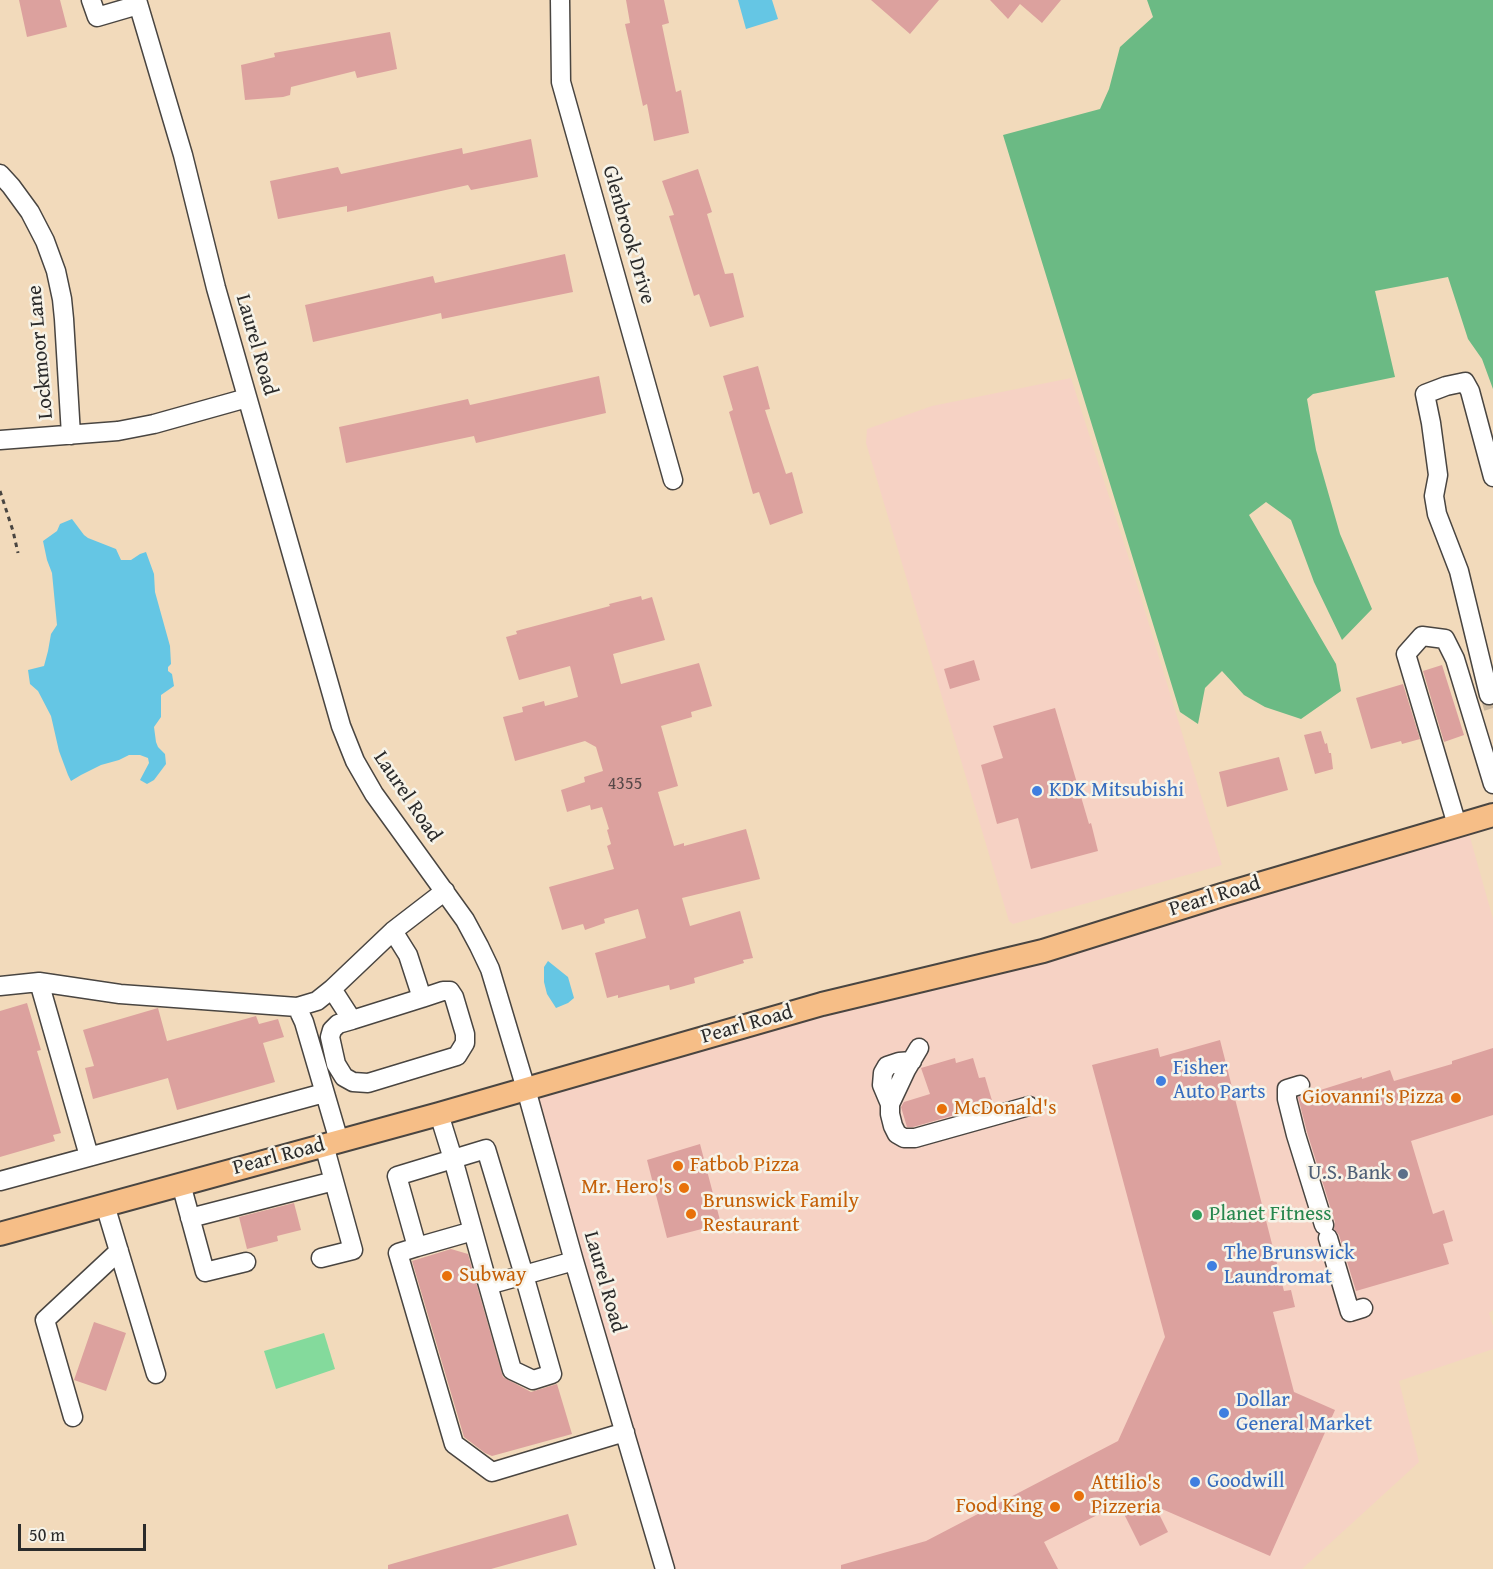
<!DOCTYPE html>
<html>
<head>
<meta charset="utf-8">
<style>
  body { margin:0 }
  #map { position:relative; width:1493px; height:1569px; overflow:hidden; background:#f2dabb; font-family:"Gentium Book Plus",serif }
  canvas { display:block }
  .scale { position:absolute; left:18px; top:1524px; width:128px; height:27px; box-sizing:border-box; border:3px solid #2b2b2b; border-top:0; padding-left:8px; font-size:18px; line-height:21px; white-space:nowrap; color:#2b2b2b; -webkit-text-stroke:4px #f7f3e8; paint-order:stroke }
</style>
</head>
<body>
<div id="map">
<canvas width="1493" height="1569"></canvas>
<div class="scale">50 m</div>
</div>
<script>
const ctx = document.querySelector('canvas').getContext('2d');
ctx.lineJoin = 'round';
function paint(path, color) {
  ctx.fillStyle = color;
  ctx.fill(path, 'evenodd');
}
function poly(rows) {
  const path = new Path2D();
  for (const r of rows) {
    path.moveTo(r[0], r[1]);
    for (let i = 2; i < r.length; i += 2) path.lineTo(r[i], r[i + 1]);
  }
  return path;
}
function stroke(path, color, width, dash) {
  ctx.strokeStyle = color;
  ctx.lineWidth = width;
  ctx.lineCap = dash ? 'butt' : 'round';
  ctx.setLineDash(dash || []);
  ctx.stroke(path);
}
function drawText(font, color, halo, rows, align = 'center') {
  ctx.font = font + ' "Gentium Book Plus",serif';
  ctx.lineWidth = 5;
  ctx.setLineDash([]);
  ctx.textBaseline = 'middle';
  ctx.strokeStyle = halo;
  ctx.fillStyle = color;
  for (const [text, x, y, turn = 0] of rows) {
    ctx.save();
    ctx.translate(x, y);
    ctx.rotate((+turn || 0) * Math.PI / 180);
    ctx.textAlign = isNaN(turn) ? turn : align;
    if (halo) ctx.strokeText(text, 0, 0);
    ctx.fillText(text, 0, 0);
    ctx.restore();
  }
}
paint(poly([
  [1071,378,1131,565,1222,865,1013,924,1009,921,866,443,867,429,932,406],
  [1466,823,1493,919,1493,1310,1489,1313,1493,1326,1493,1349,1399,1381,1419,1462,1302,1569,665,1569,526,1089]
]), '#f6d2c4');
paint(poly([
  [324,1333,335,1369,276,1389,264,1351]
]), '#84da9c');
paint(poly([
  [1147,0,1493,0,1493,389,1482,359,1468,339,1448,277,1375,291,1395,377,1313,394,1307,399,1316,450,1340,534,1372,609,1342,640,1314,582,1291,520,1266,502,1249,515,1336,664,1341,691,1301,719,1265,707,1244,695,1222,671,1205,688,1198,724,1180,712,1003,135,1100,109,1109,89,1120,47,1153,17]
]), '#6bba84');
paint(poly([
  [738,0,772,0,778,19,746,29],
  [72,519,84,535,88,538,116,549,121,560,131,560,140,554,146,552,154,574,155,592,170,646,171,664,168,667,168,671,172,674,174,686,161,695,161,717,154,727,156,742,158,747,165,754,166,764,154,780,147,784,140,780,149,763,148,758,140,755,129,755,119,760,101,765,81,775,71,781,68,775,59,751,51,716,38,691,30,684,28,670,44,666,48,651,51,634,57,625,52,573,47,560,43,541,57,531,60,524],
  [548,961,568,977,574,998,568,1003,556,1008,547,994,544,982,544,967]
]), '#65c6e4');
paint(poly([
  [19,0,60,0,67,27,27,37],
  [626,0,664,0,669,23,662,25,676,92,681,90,689,133,654,141,647,104,643,106,625,24,630,23],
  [871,0,939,0,910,34],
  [990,0,1061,0,1042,23,1020,4,1008,19],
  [390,32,397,69,357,78,355,71,291,87,290,95,283,97,245,100,241,65,275,57,274,53],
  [531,139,538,177,471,190,468,185,347,212,347,206,278,219,270,181,338,167,341,174,462,148,463,154],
  [698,169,712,212,707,214,725,274,733,273,744,317,710,327,699,294,694,296,669,216,674,215,662,181],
  [565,254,573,292,442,319,441,313,313,342,305,305,433,276,435,283],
  [758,366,770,409,765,410,786,474,792,472,803,513,770,525,759,492,753,494,729,412,733,410,723,376],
  [599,376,606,413,476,443,474,436,346,463,339,427,468,399,470,405],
  [641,596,642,600,652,597,665,640,613,654,621,684,699,663,712,706,691,712,692,717,661,726,678,786,658,792,674,846,684,843,684,846,746,829,760,879,682,898,690,926,740,911,753,958,743,960,744,963,694,978,695,983,670,990,669,985,618,998,618,995,607,998,595,953,646,938,638,909,604,919,605,923,585,930,583,924,562,930,549,887,614,869,607,846,611,844,607,830,609,829,602,807,591,810,590,805,567,812,561,790,585,782,584,777,603,771,596,747,585,741,515,761,503,717,523,712,522,707,544,701,545,706,578,697,570,666,519,680,506,637,517,634,516,631,610,606,609,604],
  [974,660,980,680,950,689,944,669],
  [1442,665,1464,735,1444,742,1423,671],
  [1403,684,1420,739,1402,744,1401,741,1371,749,1356,698],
  [1055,708,1089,824,1091,823,1098,851,1031,869,1018,818,997,824,981,765,1003,758,993,726],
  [1321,731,1325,744,1327,743,1329,753,1331,753,1333,769,1315,774,1304,735],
  [1279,757,1288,790,1227,807,1219,772],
  [27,1003,41,1050,37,1051,61,1133,53,1135,55,1141,0,1157,0,1011],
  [158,1008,167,1041,256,1016,259,1024,278,1019,284,1037,263,1043,275,1082,177,1110,168,1078,93,1099,85,1068,94,1066,83,1030],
  [1220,1040,1284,1291,1291,1290,1295,1307,1273,1312,1294,1392,1335,1410,1270,1556,1155,1506,1168,1532,1140,1546,1119,1504,1044,1542,1058,1569,841,1569,841,1565,926,1541,1118,1441,1165,1337,1092,1065,1158,1048,1160,1057],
  [1493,1048,1493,1115,1411,1141,1433,1214,1444,1210,1453,1241,1443,1244,1449,1264,1356,1291,1339,1235,1334,1229,1335,1222,1307,1132,1298,1097,1362,1077,1362,1079,1390,1070,1394,1081,1452,1064,1452,1061],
  [955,1058,956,1063,973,1058,979,1078,985,1077,993,1104,913,1127,907,1127,901,1107,904,1102,930,1094,921,1068],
  [700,1144,721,1224,667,1238,647,1160],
  [294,1203,301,1230,277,1236,278,1241,247,1249,239,1217],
  [451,1249,468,1254,503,1377,531,1392,557,1384,572,1434,492,1456,485,1453,464,1437,412,1261],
  [94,1322,126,1333,106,1391,74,1380],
  [568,1514,577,1545,491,1569,388,1569,388,1565]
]), '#dca19e');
stroke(poly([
  [1489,695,1493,708]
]), '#cab79e', 18, [18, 9]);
const minor = poly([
  [91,0,97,17,138,5],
  [137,0,183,155,216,288,341,726,355,761,374,794,465,920,479,946,490,969,526,1089,574,1261,665,1569],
  [560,0,561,82,673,480],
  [0,174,11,186,30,212,45,241,56,271,62,299,64,319,71,435],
  [0,440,118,431,154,424,247,398],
  [1489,695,1459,571,1437,514,1434,496,1438,475,1431,423,1425,394,1446,386,1465,382,1470,391,1493,477],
  [1457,825,1406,654,1422,636,1445,639,1455,659,1493,784],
  [39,982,89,1156],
  [0,986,39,982,120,994,297,1007],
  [332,989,352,1020,422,998,408,955,393,931],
  [352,1020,338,1024,332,1030,330,1037,336,1064,344,1077,353,1082,368,1083,457,1056,465,1043,465,1034,454,997,450,991,443,991,422,998],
  [919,1048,906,1070,890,1104,890,1114,893,1126,897,1134,904,1138,915,1138,1029,1106],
  [1300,1085,1287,1089,1287,1099,1296,1135,1324,1225],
  [890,1104,882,1085,883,1073,887,1066,899,1062,912,1061],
  [439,1114,453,1159,486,1149,524,1275,574,1261],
  [339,1141,304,1022,297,1007,317,1001,332,989,393,931,445,891],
  [0,1181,324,1093],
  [181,1184,205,1272,246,1262],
  [105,1205,156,1374],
  [190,1218,334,1181],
  [1328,1238,1350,1312,1363,1308],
  [417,1247,473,1231],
  [321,1258,353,1250,324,1145],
  [488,1285,524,1275,552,1374,533,1380,512,1370,488,1285,453,1159,397,1176,417,1247,398,1253,454,1444,492,1472,625,1432],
  [73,1417,45,1320,119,1251]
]);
const major = poly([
  [0,1234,439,1114,822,1004,1043,951,1222,895,1493,815]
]);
stroke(minor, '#494541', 21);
stroke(major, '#494541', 26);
stroke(poly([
  [0,491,13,531,18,553]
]), '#494541', 3, [4.5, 4.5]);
stroke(minor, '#fff', 18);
stroke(major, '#f6be87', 22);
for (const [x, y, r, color] of [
  [1037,791,6,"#3f7fe0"],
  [1161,1081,6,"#3f7fe0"],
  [1456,1098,6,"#e8710a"],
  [942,1109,6,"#e8710a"],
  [678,1166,6,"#e8710a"],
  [1403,1174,6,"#5c6f8a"],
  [684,1188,6,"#e8710a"],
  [691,1214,6,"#e8710a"],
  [1197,1215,6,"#2e9e5b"],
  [1212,1266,6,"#3f7fe0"],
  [447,1276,6,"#e8710a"],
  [1224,1413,6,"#3f7fe0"],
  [1195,1482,6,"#3f7fe0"],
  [1079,1496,6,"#e8710a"],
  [1055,1507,6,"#e8710a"]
]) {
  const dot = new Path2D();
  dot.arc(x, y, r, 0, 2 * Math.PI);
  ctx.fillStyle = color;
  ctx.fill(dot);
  stroke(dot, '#f7f3e8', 2);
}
drawText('18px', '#574848', null, [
  ["4355",625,784]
]);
drawText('21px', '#2b2b2b', '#f7f3e8', [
  ["Glenbrook Drive",628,235,74],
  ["Laurel Road",256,345,74],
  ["Lockmoor Lane",41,352,-95],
  ["Laurel Road",407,797,56],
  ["Pearl Road",1215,897,-17],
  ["Pearl Road",747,1025,-16],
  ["Pearl Road",279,1157,-15],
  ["Laurel Road",604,1282,74]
]);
drawText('21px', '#366cbe', '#f7f3e8', [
  ["KDK Mitsubishi",1049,791],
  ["Fisher",1173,1069],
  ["Auto Parts",1173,1093],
  ["The Brunswick",1224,1254],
  ["Laundromat",1224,1278],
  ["Dollar",1236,1401],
  ["General Market",1236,1425],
  ["Goodwill",1207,1482]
], 'left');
drawText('21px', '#c56008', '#f7f3e8', [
  ["Giovanni's Pizza",1444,1098,"right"],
  ["McDonald's",954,1109],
  ["Fatbob Pizza",690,1166],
  ["Mr. Hero's",672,1188,"right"],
  ["Brunswick Family",703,1202],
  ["Restaurant",703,1226],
  ["Subway",459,1276],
  ["Attilio's",1091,1484],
  ["Pizzeria",1091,1508],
  ["Food King",1043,1507,"right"]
], 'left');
drawText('21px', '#4e5e75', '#f7f3e8', [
  ["U.S. Bank",1391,1174]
], 'right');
drawText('21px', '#27864d', '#f7f3e8', [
  ["Planet Fitness",1209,1215]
], 'left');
</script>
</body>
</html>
